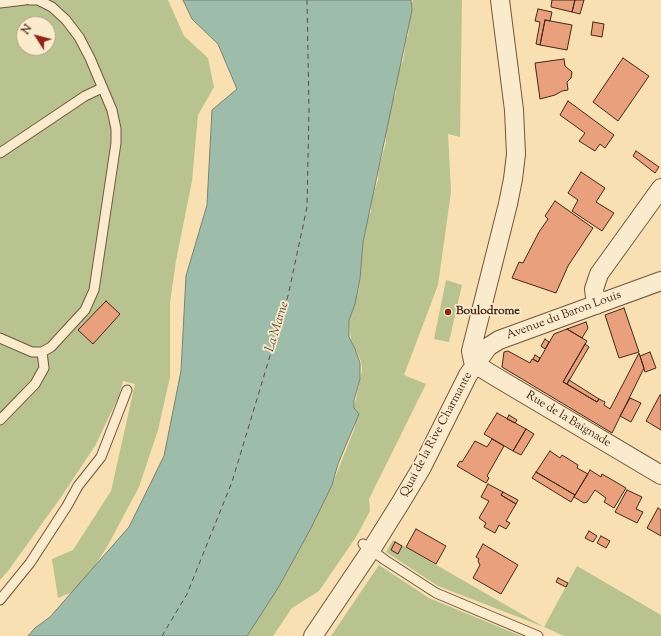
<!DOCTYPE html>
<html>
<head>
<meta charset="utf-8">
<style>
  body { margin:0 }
  #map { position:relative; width:661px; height:636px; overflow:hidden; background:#f8e0b2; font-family:"Sorts Mill Goudy",serif }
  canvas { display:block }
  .north { position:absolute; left:16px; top:16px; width:40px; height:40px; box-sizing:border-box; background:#faebcd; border:1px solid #b29d84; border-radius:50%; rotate:306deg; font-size:11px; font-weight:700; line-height:16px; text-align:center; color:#462717 }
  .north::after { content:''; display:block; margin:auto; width:14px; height:18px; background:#8f2418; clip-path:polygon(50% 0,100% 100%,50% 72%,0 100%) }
</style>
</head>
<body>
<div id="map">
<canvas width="661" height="636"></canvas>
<div class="north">N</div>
</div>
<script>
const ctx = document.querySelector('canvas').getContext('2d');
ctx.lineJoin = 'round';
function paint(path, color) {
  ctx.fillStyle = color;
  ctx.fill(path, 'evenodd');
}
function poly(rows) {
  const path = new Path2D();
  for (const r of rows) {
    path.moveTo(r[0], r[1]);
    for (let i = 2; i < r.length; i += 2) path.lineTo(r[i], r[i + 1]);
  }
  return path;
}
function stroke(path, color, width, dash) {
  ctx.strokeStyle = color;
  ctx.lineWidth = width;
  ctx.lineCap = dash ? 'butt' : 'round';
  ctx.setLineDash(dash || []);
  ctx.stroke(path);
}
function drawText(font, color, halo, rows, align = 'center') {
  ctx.font = font + ' "Sorts Mill Goudy",serif';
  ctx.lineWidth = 3.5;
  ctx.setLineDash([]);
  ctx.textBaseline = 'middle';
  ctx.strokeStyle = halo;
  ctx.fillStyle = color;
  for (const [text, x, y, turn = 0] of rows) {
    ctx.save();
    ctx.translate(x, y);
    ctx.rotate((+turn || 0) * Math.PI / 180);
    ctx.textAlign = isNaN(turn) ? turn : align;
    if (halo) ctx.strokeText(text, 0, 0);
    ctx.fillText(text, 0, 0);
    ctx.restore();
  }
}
paint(poly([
  [0,0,168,0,184,36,208,58,214,87,198,115,192,181,176,261,170,303,170,377,158,430,139,487,107,547,80,589,58,598,52,559,73,550,111,491,135,384,123,381,119,396,95,446,59,500,8,571,0,580],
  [24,24,48,24,48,48,24,48],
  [413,0,462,0,460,137,448,134,451,192,438,285,404,375,426,384,369,499,370,511,356,537,319,591,292,608,273,636,247,636,278,588,310,530,332,485,354,430,358,414,354,408,362,370,361,361,351,340,349,321,359,289,361,273,362,248,368,217,371,212,371,201,378,180,379,167,386,143,386,135,388,111,396,93,397,73,403,61,404,55,406,39,408,36,410,11],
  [446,280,462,285,449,342,434,339],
  [393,540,544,627,577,566,661,615,661,636,564,636,544,627,438,586,386,552],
  [379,565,429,598,521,636,331,636]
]), '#b8c390');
const water = poly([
  [183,0,411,0,412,10,363,242,360,279,355,304,349,320,349,337,355,349,360,363,360,379,354,400,354,408,359,414,338,464,332,485,310,530,278,588,247,636,28,636,35,628,50,617,129,527,164,456,181,371,186,276,207,205,212,110,237,89,218,44,192,19,183,0]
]);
paint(water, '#9dbdaa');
stroke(water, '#7a816f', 1);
stroke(poly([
  [162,636,187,594,232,482,288,296,307,207,309,110,307,0]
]), '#5c4c3c', 1, [5, 4]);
const building = poly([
  [552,0,575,0,572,12,551,7,552,0],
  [575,0,584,0,580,14,572,12,575,0],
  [538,9,552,12,550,21,545,20,540,45,536,44,540,22,535,21,538,9],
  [545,20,572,25,567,50,540,45,545,20],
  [593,22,604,24,602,37,591,35,593,22],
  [623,58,649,76,618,121,593,102,623,58],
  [564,59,565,66,572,72,571,78,567,82,568,90,562,91,555,95,540,99,535,63,564,59],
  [568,101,614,135,605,148,600,144,595,151,579,141,585,133,560,115,568,101],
  [636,151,659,167,655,173,633,156,636,151],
  [581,172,605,188,596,202,614,213,602,231,572,211,578,200,568,193,581,172],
  [555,201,593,228,568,266,556,293,512,278,519,262,523,263,539,232,548,219,545,216,555,201],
  [106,301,120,314,93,344,78,330,106,301],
  [624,308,639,352,619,358,605,315,624,308],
  [586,322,588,328,582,338,567,329,586,322],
  [567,329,587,341,563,382,597,402,599,399,605,402,604,405,610,409,639,353,644,368,612,433,502,367,504,352,508,351,530,363,532,359,538,362,554,334,567,329],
  [545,339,549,342,545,349,541,346,545,339],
  [585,344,589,347,567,384,563,382,585,344],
  [650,352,656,368,645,372,640,356,650,352],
  [535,355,540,358,538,362,533,359,535,355],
  [569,380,599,399,597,402,567,384,569,380],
  [660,395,661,395,661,430,646,421,660,395],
  [630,398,641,403,631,422,620,416,630,398],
  [497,413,526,429,513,451,484,434,497,413],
  [509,415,517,420,515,423,507,419,509,415],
  [526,429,534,434,521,455,513,451,526,429],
  [492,439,504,446,487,476,489,478,486,483,457,466,460,461,462,462,475,441,487,447,492,439],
  [550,451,560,458,562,455,578,465,577,468,588,474,575,495,536,472,550,451],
  [590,470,601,477,602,474,626,488,614,508,604,502,606,498,595,490,587,502,584,503,574,497,590,470],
  [536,472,575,495,571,502,532,478,536,472],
  [488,484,503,492,501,495,516,504,506,521,510,523,506,529,499,525,495,533,484,527,486,523,479,518,489,501,481,497,488,484],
  [627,490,642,497,636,509,643,512,637,523,615,512,627,490],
  [503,492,518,500,516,504,501,495,503,492],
  [658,508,661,510,661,536,647,528,658,508],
  [416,529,446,546,436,564,406,547,416,529],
  [589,531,597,536,593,542,585,538,589,531],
  [601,536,610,541,606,548,597,543,601,536],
  [395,542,402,546,398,554,391,550,395,542],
  [483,544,518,565,501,594,473,578,480,565,478,561,479,559,476,557,483,544],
  [558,578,568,583,566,587,556,582,558,578]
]);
paint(building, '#e8a17c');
stroke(building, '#462717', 1);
const lane = poly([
  [0,3,25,0],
  [0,153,85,96,102,88],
  [0,338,32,352,42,352,51,347,85,310,94,290,116,143,116,129,112,110,90,58,79,37,66,20,52,7,38,0,30,0],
  [0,420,35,384,44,368,42,352],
  [363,544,385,560,436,593,538,636],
  [0,600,30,563,67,506,78,486,101,457,127,390]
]);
const street = poly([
  [500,0,514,110,516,154,513,179,508,204,471,351,473,361,483,369,496,377,661,475],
  [596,305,594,289,599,274,661,188],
  [313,636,371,550,401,502,422,467,468,375,488,347,499,340,661,281]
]);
stroke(lane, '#72553e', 11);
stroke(street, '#72553e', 20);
stroke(lane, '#faebcd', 9);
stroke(street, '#faebcd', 18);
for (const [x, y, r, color] of [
  [448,312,4,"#8f2418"]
]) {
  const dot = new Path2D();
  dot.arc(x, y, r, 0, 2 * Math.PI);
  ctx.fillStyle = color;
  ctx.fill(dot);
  stroke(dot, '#faebcd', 1.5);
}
drawText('bold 12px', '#462717', '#faebcd', [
  ["Boulodrome",456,312]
], 'left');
drawText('12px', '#462717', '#faebcd', [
  ["Avenue du Baron Louis",564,316,-20],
  ["Rue de la Baignade",568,420,31],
  ["Quai de la Rive Charmante",437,435,-62]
]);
drawText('italic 13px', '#5c4c3c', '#faebcd', [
  ["La Marne",278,327,-73]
]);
</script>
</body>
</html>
